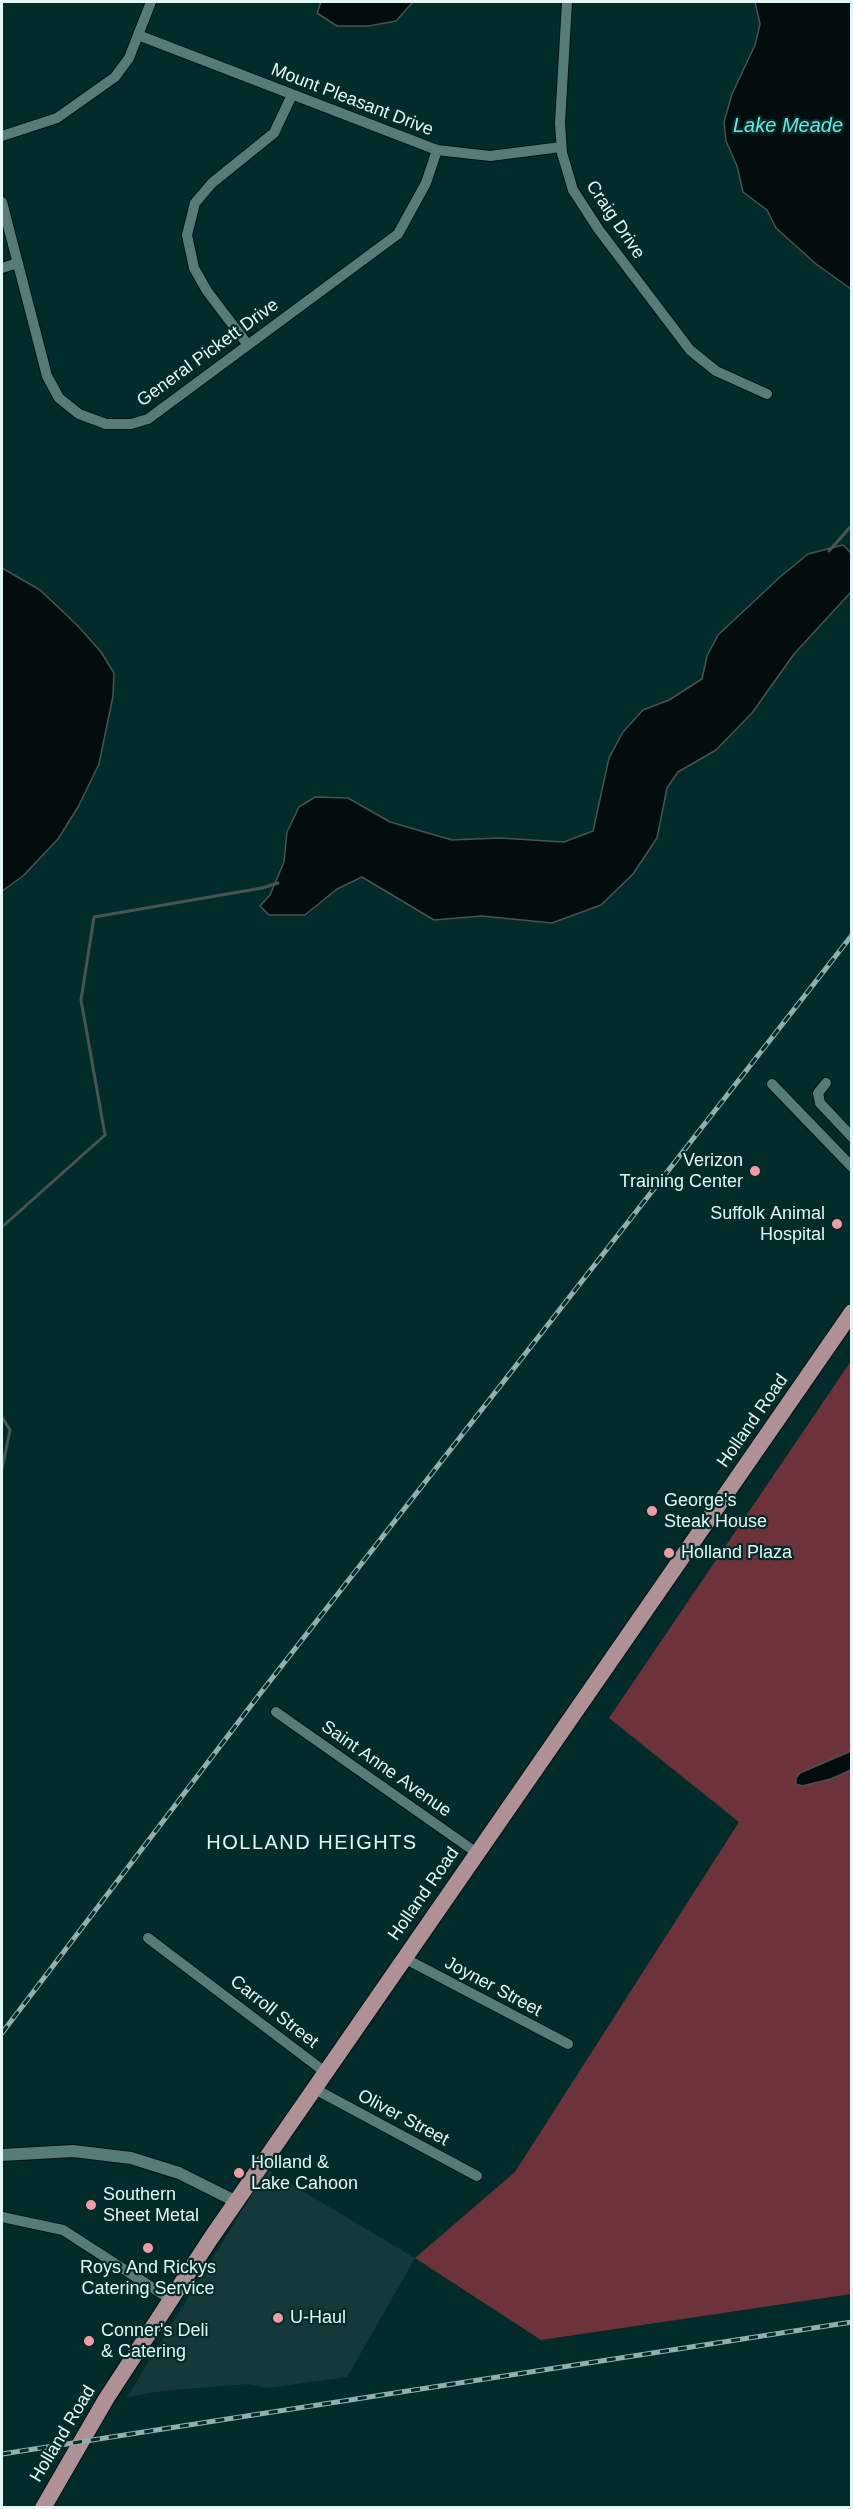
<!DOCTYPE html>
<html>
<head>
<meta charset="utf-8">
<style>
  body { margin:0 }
  #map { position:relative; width:853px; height:2509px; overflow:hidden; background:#022c2a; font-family:Helvetica,sans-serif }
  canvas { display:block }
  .frame { position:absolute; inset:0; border:3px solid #e3f8f6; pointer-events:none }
</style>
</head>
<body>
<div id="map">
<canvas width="853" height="2509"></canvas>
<div class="frame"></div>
</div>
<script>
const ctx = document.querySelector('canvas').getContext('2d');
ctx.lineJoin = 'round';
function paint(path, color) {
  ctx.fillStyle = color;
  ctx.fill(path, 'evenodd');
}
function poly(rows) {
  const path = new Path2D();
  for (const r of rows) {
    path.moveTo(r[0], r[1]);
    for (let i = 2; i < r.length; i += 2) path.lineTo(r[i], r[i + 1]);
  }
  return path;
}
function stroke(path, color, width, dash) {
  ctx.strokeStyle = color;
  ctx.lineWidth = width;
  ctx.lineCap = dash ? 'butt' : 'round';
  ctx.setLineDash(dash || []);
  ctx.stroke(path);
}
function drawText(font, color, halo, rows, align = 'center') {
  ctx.font = font + ' Helvetica,sans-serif';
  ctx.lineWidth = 4.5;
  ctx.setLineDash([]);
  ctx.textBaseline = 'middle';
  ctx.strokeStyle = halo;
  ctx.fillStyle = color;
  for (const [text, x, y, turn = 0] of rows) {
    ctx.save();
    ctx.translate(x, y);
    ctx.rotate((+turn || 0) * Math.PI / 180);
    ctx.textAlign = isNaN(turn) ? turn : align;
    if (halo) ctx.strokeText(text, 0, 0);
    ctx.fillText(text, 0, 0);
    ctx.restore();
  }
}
paint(poly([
  [267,2170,415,2258,347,2377,268,2388,248,2384,162,2391,127,2397]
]), '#133a38');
paint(poly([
  [851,1361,851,2294,541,2340,415,2258,515,2172,739,1822,609,1718]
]), '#6e323b');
const water = poly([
  [321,2,413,2,396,21,369,26,337,26,317,13,321,2],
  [755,2,851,2,851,289,816,264,776,228,767,210,743,192,737,166,726,141,724,122,732,94,755,45,760,24,755,2],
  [843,545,851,553,851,592,794,654,752,713,716,750,678,772,667,788,657,838,633,874,601,905,552,923,482,916,434,920,362,877,337,889,305,915,269,915,260,906,270,895,284,862,287,832,299,807,315,797,348,798,390,822,452,840,499,838,564,842,593,831,609,758,623,732,643,710,669,700,702,679,707,656,718,635,780,577,808,554,843,545],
  [2,568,40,590,78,626,101,652,114,673,113,696,99,764,78,807,58,839,23,876,2,891,2,568],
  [851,1751,851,1770,831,1779,802,1786,796,1784,796,1778,800,1773,851,1751]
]);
paint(water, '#040d0d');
stroke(water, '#475453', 1.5);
stroke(poly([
  [829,551,852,525],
  [2,1227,105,1135,81,1000,94,917,262,888,278,883],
  [2,1417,10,1430,2,1469]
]), '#475453', 3);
const minor = poly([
  [567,2,560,123,562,153,573,190,599,230,690,350,716,371,767,394],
  [138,35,437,150,490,156,561,147],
  [2,136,57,118,115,77,129,58,151,2],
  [2,202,47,376,59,398,79,414,106,424,131,424,148,419,398,234,426,183,437,150],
  [2,268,18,263],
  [248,345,207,291,194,268,187,235,195,203,212,183,274,133,292,95],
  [826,1083,818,1093,820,1103,852,1137],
  [772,1084,852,1167],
  [276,1712,477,1853],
  [148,1938,325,2072],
  [404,1958,568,2044],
  [313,2088,477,2176],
  [2,2217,63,2230,170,2299]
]);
const tertiary = poly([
  [2,2155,73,2151,131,2158,179,2173,235,2201]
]);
const primary = poly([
  [43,2508,106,2399,211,2238,852,1312]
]);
stroke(minor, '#011211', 12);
stroke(tertiary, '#011211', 14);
stroke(primary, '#011211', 18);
stroke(minor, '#557c79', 10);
stroke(tertiary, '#557c79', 12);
stroke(primary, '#af9195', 16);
const rail = poly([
  [2,2033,259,1695,852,935],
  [2,2454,852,2322]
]);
stroke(rail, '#93afad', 5);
stroke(rail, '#022c2a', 3, [9]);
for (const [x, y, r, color] of [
  [755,1171,6,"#f49aa5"],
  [837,1224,6,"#f49aa5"],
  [652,1511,6,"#f49aa5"],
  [669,1553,6,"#f49aa5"],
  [239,2173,6,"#f49aa5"],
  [91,2205,6,"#f49aa5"],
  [148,2248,6,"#f49aa5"],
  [278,2318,6,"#f49aa5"],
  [89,2341,6,"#f49aa5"]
]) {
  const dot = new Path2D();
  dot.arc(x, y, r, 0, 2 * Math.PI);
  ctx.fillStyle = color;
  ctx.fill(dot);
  stroke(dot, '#022c2a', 2);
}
drawText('18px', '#e3f8f6', '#022c2a', [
  ["Mount Pleasant Drive",352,100,21],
  ["Craig Drive",615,220,56],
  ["General Pickett Drive",208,353,-36],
  ["Holland Road",753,1421,-55],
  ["Saint Anne Avenue",386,1769,35],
  ["Holland Road",424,1894,-55],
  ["Joyner Street",493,1987,28],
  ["Carroll Street",274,2012,38],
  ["Oliver Street",403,2118,28],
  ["Holland Road",63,2434,-59]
]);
drawText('18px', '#e3f8f6', '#022c2a', [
  ["Verizon",743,1161,"right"],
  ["Training Center",743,1182,"right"],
  ["Suffolk Animal",825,1214,"right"],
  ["Hospital",825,1235,"right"],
  ["George's",664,1501],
  ["Steak House",664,1522],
  ["Holland Plaza",681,1553],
  ["Holland &",251,2163],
  ["Lake Cahoon",251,2184],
  ["Southern",103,2195],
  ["Sheet Metal",103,2216],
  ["Roys And Rickys",148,2268,"center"],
  ["Catering Service",148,2289,"center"],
  ["U-Haul",290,2318],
  ["Conner's Deli",101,2331],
  ["& Catering",101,2352]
], 'left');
drawText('italic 20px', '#65e9e2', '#022c2a', [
  ["Lake Meade",788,126]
]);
ctx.letterSpacing = '1.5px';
drawText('20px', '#e3f8f6', '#022c2a', [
  ["HOLLAND HEIGHTS",312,1843]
]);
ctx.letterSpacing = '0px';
</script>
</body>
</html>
